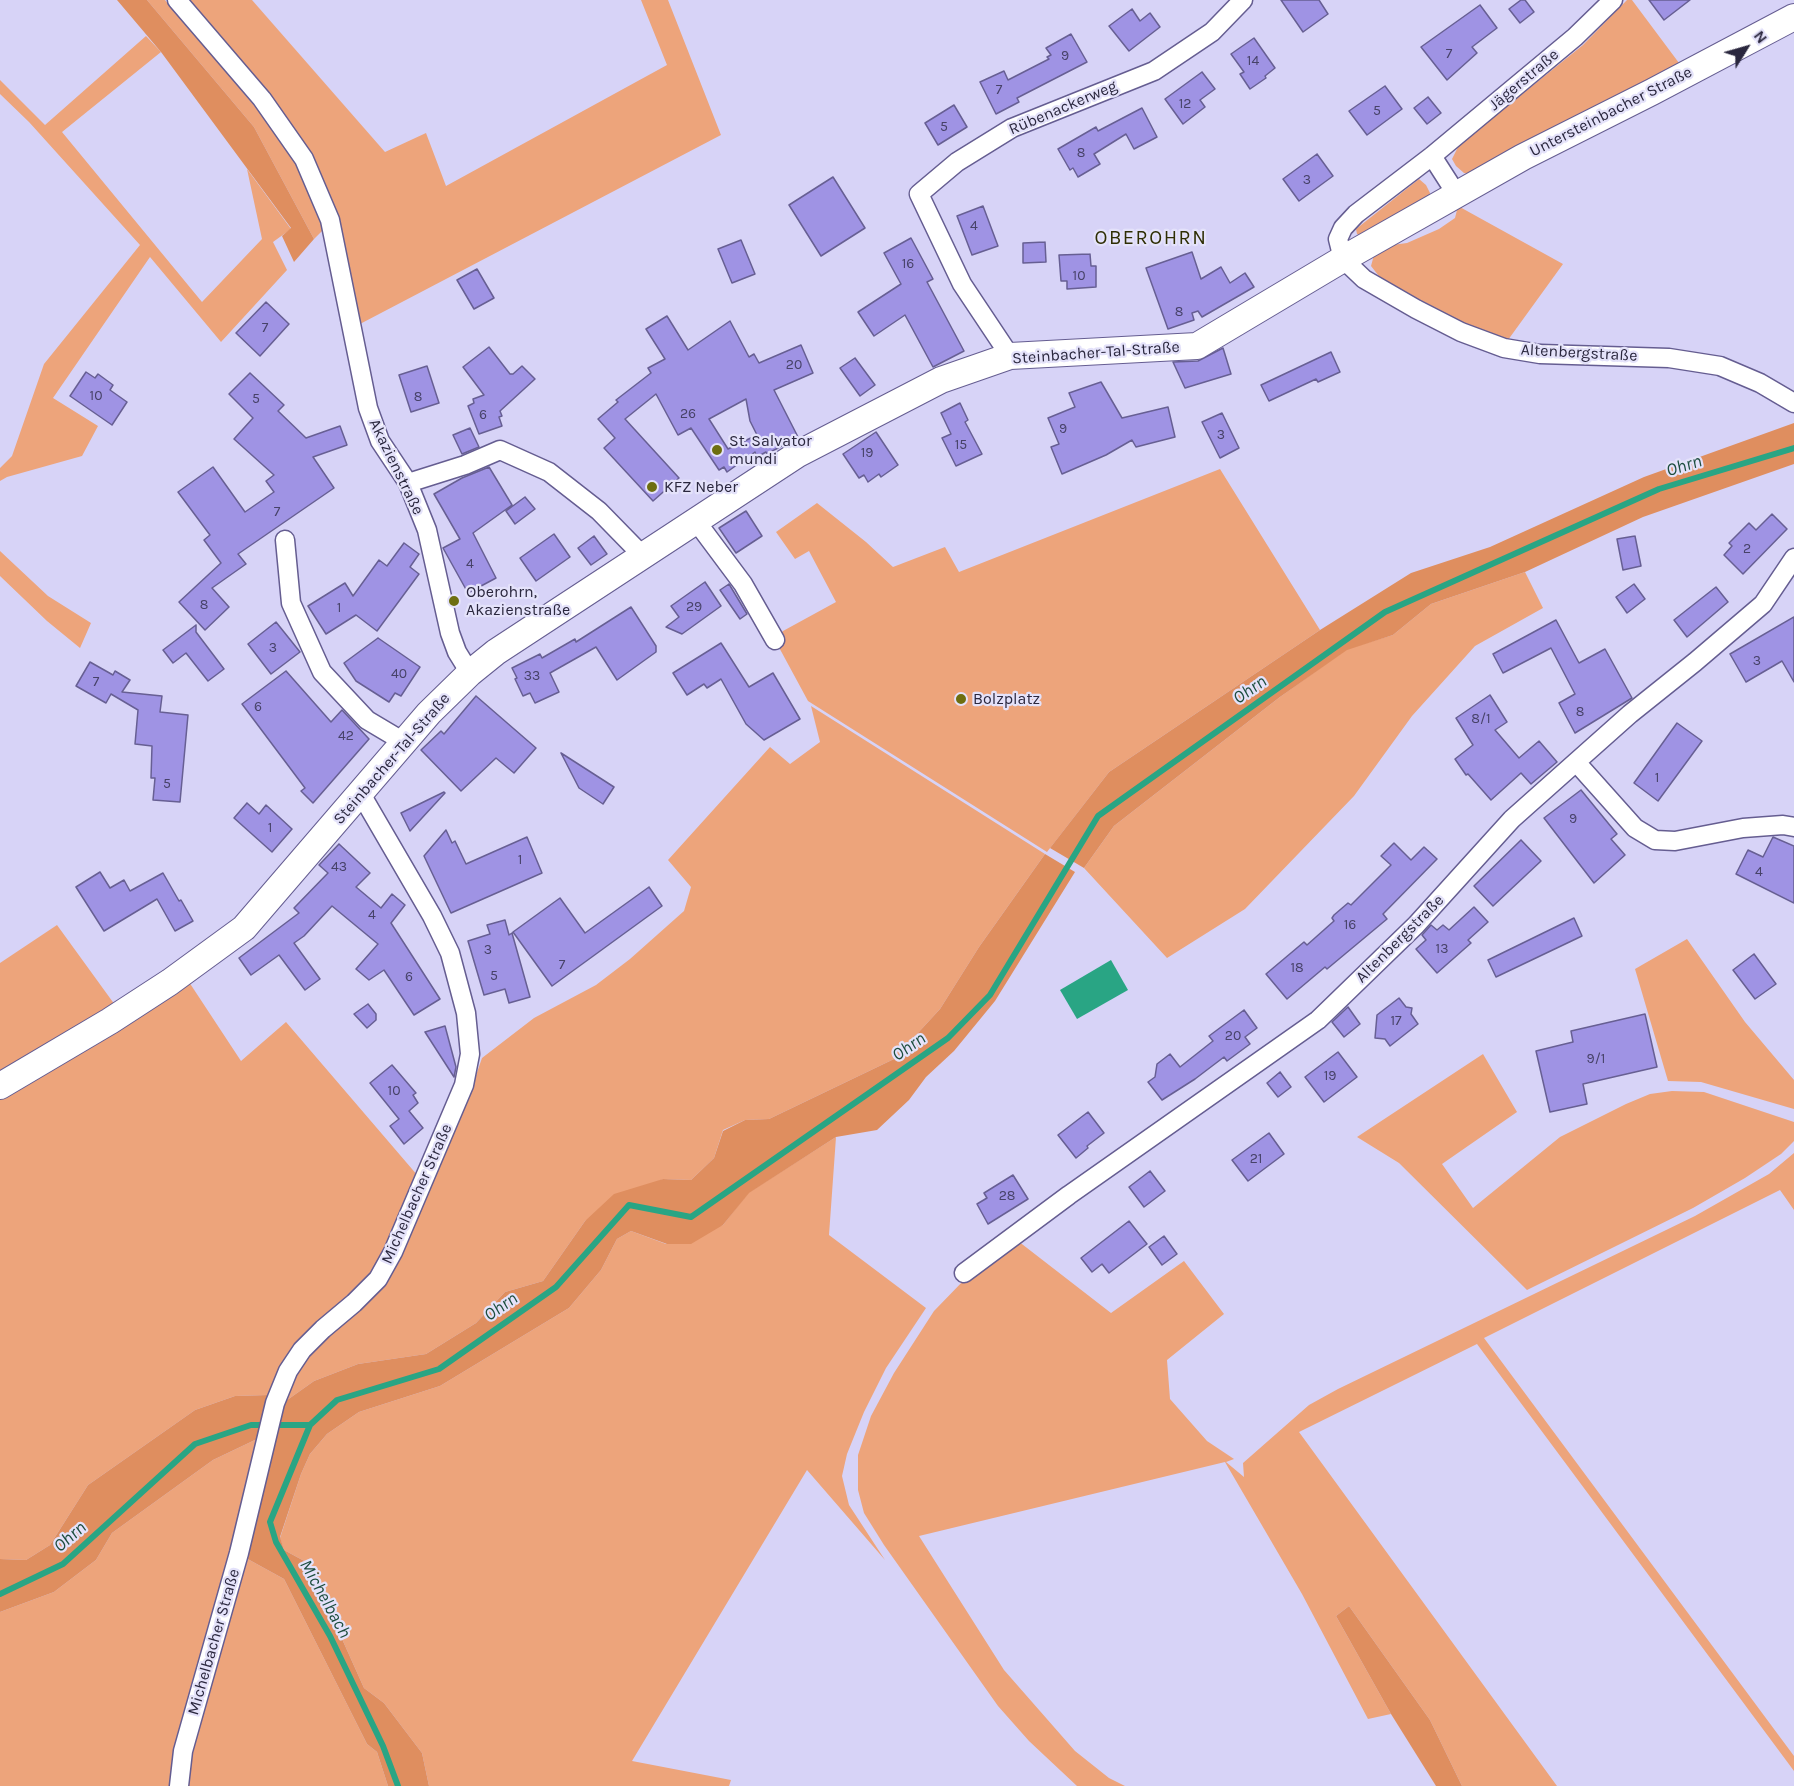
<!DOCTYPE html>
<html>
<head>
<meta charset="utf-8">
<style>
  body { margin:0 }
  #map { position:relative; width:1794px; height:1786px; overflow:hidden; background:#d7d3f7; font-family:Karla,sans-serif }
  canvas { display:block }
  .north { position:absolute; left:1716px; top:18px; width:60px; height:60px; -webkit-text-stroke:4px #e4e2fa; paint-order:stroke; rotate:53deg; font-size:16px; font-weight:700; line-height:24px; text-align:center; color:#2a273e }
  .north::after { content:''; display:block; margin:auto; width:21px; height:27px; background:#2a273e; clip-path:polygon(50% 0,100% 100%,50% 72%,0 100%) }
</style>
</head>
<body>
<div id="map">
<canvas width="1794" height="1786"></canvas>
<div class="north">N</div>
</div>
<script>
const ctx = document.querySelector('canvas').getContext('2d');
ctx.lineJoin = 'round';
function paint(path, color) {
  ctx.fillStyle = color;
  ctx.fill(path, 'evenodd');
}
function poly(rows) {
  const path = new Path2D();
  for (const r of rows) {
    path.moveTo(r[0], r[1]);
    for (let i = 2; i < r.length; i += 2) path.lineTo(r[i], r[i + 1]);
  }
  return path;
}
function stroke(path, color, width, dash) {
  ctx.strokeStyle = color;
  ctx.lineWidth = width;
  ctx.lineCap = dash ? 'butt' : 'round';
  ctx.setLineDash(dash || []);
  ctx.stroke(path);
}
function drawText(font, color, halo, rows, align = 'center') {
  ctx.font = font + ' Karla,sans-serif';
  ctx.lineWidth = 4.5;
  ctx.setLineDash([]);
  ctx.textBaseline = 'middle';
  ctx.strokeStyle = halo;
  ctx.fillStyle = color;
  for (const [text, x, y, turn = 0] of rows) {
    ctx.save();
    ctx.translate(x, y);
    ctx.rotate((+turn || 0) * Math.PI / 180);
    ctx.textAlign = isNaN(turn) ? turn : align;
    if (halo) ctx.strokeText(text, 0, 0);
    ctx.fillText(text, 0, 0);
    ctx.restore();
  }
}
paint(poly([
  [147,0,165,0,254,105,295,160,324,229,314,239,254,127],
  [189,0,252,0,385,152,426,133,446,186,667,65,641,0,668,0,721,135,360,324,310,157,269,92],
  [1627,0,1632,0,1682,67,1474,175,1464,173,1456,166,1452,159,1459,145,1583,45],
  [146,36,161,52,62,132,202,302,262,239,247,169,291,229,273,242,287,270,221,342,150,257,53,398,98,426,82,456,7,477,0,481,0,468,12,456,44,364,140,245,29,122,0,94,0,80,45,125],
  [1419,179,1426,185,1430,193,1428,199,1361,236,1357,234,1356,229],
  [1458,206,1563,264,1508,340,1468,325,1382,280,1371,266,1374,255,1385,246,1407,243,1439,229,1455,218],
  [1220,469,1320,630,1109,772,1047,852,808,701,775,640,783,631,836,602,809,551,795,559,776,532,817,503,866,542,893,567,945,547,959,572],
  [0,551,48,596,91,623,80,648,47,621,0,576],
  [1525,572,1543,608,1475,646,1412,716,1354,796,1245,909,1167,958,1084,868,1114,826,1280,697,1347,649,1393,635,1431,604],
  [811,706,1045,854,979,947,940,1009,894,1059,769,1119,745,1120,723,1130,714,1158,691,1180,663,1179,585,1221,543,1281,505,1292,476,1323,426,1354,358,1364,314,1381,283,1403,294,1373,306,1354,367,1299,472,1087,482,1058,534,1018,596,985,630,959,684,911,691,887,668,860,770,747,790,764,820,742],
  [57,925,115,1005,0,1073,0,963],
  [1687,939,1745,1022,1794,1080,1794,1109,1701,1082,1668,1081,1635,969],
  [189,982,241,1061,286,1022,418,1176,383,1256,368,1277,281,1366,268,1395,235,1396,195,1410,88,1485,50,1545,26,1560,0,1559,0,1094],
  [1483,1054,1517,1112,1442,1164,1473,1208,1560,1137,1626,1104,1650,1094,1672,1091,1704,1092,1794,1122,1794,1141,1781,1154,1745,1178,1693,1208,1527,1290,1399,1163,1357,1137],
  [836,1137,829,1235,926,1308,886,1368,864,1412,847,1454,842,1476,849,1505,885,1560,807,1470,632,1761,731,1780,729,1786,429,1786,422,1753,384,1703,364,1688,308,1563,284,1550,280,1538,301,1474,310,1454,327,1434,359,1412,440,1386,569,1308,601,1270,617,1239,631,1231,666,1244,723,1225,748,1193],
  [1794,1153,1794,1210,1780,1190,1484,1338,1794,1756,1794,1771,1477,1344,1299,1432,1557,1786,1462,1786,1430,1720,1349,1606,1336,1616,1391,1714,1368,1719,1302,1594,1225,1462,919,1536,1004,1670,1075,1751,1109,1778,1125,1786,1077,1786,1029,1741,998,1706,884,1545,864,1513,858,1490,858,1455,871,1416,894,1373,934,1311,966,1278,1018,1241,1111,1313,1184,1261,1224,1314,1167,1360,1170,1399,1207,1441,1234,1459,1226,1462,1244,1477,1243,1463,1309,1405,1338,1389,1695,1216,1769,1174],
  [257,1439,232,1551,170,1786,0,1786,0,1612,54,1592,96,1560,112,1533,213,1460],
  [244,1557,284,1579,367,1744,377,1752,388,1786,187,1786,186,1773]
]), '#eda47b');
paint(poly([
  [117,0,147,0,254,127,314,239,294,262,282,236,291,228,161,52],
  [1794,423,1794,464,1643,517,1525,572,1431,604,1393,635,1347,650,1280,697,1114,826,1084,868,1050,848,1109,772,1320,630,1411,573,1490,547,1644,477],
  [1045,854,1075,872,995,1001,954,1051,926,1077,909,1100,877,1130,836,1137,749,1193,723,1225,691,1244,667,1244,631,1231,617,1239,601,1270,569,1308,440,1386,359,1412,327,1434,310,1454,301,1474,280,1537,284,1550,308,1563,364,1688,384,1703,422,1753,429,1786,388,1786,377,1752,367,1744,284,1579,244,1557,283,1403,314,1381,358,1364,426,1354,476,1323,505,1292,543,1281,585,1221,614,1194,663,1179,691,1180,714,1158,723,1131,745,1120,769,1119,894,1059,940,1009,979,947],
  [268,1395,257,1439,213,1460,112,1533,96,1560,54,1592,0,1612,0,1559,26,1560,50,1545,88,1485,195,1410,235,1396],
  [1349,1606,1430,1720,1462,1786,1436,1786,1391,1714,1336,1616]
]), '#df8e5f');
paint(poly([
  [1111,960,1128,990,1077,1019,1060,990]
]), '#29a584');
stroke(poly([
  [310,1425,270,1522,276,1542,330,1636,383,1746,398,1786],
  [0,1594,63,1564,195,1444,251,1425,310,1425,337,1400,439,1369,556,1287,629,1205,691,1217,948,1038,990,995,1098,816,1385,612,1659,489,1794,448]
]), '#29a584', 6);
const building = poly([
  [1281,0,1319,0,1328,14,1303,32,1281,0],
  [1521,0,1525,0,1534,12,1520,23,1509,9,1521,0],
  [1649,0,1690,0,1664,20,1649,0],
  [1480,5,1497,28,1472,47,1477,53,1447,80,1421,47,1480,5],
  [1132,9,1140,21,1150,13,1160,27,1129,51,1109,26,1132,9],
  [1071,34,1087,62,1017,98,1019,102,996,114,980,82,1004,71,1008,80,1049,59,1047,57,1051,55,1046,48,1071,34],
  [1254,38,1275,68,1265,76,1266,78,1250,89,1240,74,1244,72,1231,54,1254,38],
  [1202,72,1215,89,1200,100,1205,107,1183,124,1165,99,1202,72],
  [1385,86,1402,109,1367,135,1349,111,1385,86],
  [1428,97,1441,113,1427,124,1414,108,1428,97],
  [954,105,967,127,938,145,925,123,954,105],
  [1142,108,1157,137,1134,149,1126,134,1094,154,1100,164,1078,177,1073,168,1070,170,1058,149,1096,127,1098,131,1142,108],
  [1317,154,1333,176,1299,201,1283,179,1317,154],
  [833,177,865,228,821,256,789,205,833,177],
  [983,206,998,246,972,255,957,216,983,206],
  [911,238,933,279,927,282,964,351,933,367,905,315,874,336,858,312,901,284,884,253,911,238],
  [741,240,755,274,732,283,718,249,741,240],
  [1045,242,1046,262,1023,263,1023,243,1045,242],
  [1192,252,1201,279,1221,267,1230,283,1245,273,1254,287,1202,317,1198,311,1192,313,1194,320,1168,329,1146,268,1192,252],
  [1090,254,1091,266,1096,266,1096,287,1067,289,1067,281,1061,281,1059,255,1090,254],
  [477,269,494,298,474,309,457,280,477,269],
  [266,302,289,324,260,356,236,333,266,302],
  [667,316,688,350,730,321,749,357,754,354,759,363,801,345,813,373,774,390,798,437,767,454,766,452,757,457,755,452,727,472,724,467,719,470,691,428,678,435,656,394,625,419,679,478,653,501,604,448,615,438,598,419,618,402,616,400,651,373,648,368,665,359,646,329,667,316],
  [746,399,750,421,757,435,728,449,709,419,746,399],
  [489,347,510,374,513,374,522,366,535,379,500,411,502,416,499,417,502,426,479,434,468,406,474,403,473,399,484,395,463,367,489,347],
  [1223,348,1231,374,1185,388,1173,362,1198,361,1223,348],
  [1331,352,1340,372,1318,382,1316,379,1269,401,1261,385,1331,352],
  [855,358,875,385,860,396,840,368,855,358],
  [427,366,439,403,411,412,399,375,427,366],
  [86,372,95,378,98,374,113,385,110,390,127,402,112,425,70,396,86,372],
  [250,373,284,405,278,411,306,438,340,426,347,445,313,457,334,488,238,554,246,564,212,588,229,607,205,630,179,602,221,563,204,540,210,535,178,492,213,467,245,512,274,492,266,481,274,475,234,439,253,418,229,394,250,373],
  [1101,382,1122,418,1168,407,1175,437,1136,447,1132,440,1106,455,1062,474,1051,447,1059,444,1048,418,1075,407,1069,393,1101,382],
  [960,403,968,420,965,422,982,454,956,466,942,438,951,434,941,413,960,403],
  [1222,413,1239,448,1220,458,1202,422,1222,413],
  [470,428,479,447,462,454,453,435,470,428],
  [876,432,898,465,881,477,879,474,868,482,864,475,859,478,843,454,876,432],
  [489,467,512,505,473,533,496,578,468,593,443,548,460,539,434,494,462,478,489,467],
  [525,497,535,509,515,524,506,511,525,497],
  [746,511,762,536,736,553,719,528,746,511],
  [1772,514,1787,529,1743,574,1724,555,1732,546,1729,543,1749,523,1756,530,1772,514],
  [554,534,570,557,536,581,520,558,554,534],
  [594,536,607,554,591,565,578,548,594,536],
  [1635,536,1641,566,1623,570,1617,539,1635,536],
  [404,543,419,554,410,567,419,574,377,631,356,615,326,634,308,606,345,583,353,596,379,560,387,566,404,543],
  [705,582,721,606,682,634,666,627,679,617,671,606,705,582],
  [729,584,747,614,740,619,720,590,729,584],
  [1634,584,1645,599,1627,613,1616,597,1634,584],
  [1716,587,1728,602,1687,637,1674,620,1716,587],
  [631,607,656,646,656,652,617,680,596,647,550,673,559,692,535,703,530,693,523,696,515,679,517,678,512,668,540,654,542,658,575,639,576,642,631,607],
  [1794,617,1794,682,1782,661,1746,682,1730,654,1794,617],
  [1556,620,1579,663,1605,649,1632,698,1575,733,1559,703,1575,694,1551,648,1503,673,1493,654,1556,620],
  [276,622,300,652,271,674,248,644,276,622],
  [196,625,196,632,224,669,208,681,186,653,173,663,163,650,196,625],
  [378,638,420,667,401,696,395,693,389,702,356,681,344,663,378,638],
  [721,643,749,687,773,673,800,719,764,740,746,724,721,679,707,688,704,684,687,695,673,673,721,643],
  [90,662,113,675,115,671,130,680,122,692,162,696,160,712,188,715,180,802,153,800,155,778,151,778,152,746,135,744,138,710,111,694,106,703,76,686,90,662],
  [286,671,331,722,342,710,369,739,313,803,301,791,305,788,242,704,286,671],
  [1490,695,1507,722,1495,730,1519,758,1539,741,1557,762,1531,784,1521,773,1491,800,1468,774,1466,775,1455,759,1473,745,1456,718,1490,695],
  [476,696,536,748,514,773,496,758,461,791,421,750,441,731,444,734,476,696],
  [1677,723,1702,741,1658,801,1634,783,1677,723],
  [561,753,614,787,603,804,579,788,561,753],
  [1581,790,1617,834,1611,839,1625,855,1594,883,1544,818,1581,790],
  [444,792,445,793,410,831,401,813,444,792],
  [247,803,259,814,266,805,292,829,272,852,234,818,247,803],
  [446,830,452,843,455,841,466,864,527,837,542,873,451,913,424,856,446,830],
  [1773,837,1794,846,1794,903,1736,874,1748,850,1763,857,1773,837],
  [1521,840,1541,861,1493,906,1474,886,1521,840],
  [1394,843,1411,860,1424,847,1437,859,1383,914,1387,919,1327,969,1325,967,1287,999,1266,974,1304,942,1307,945,1334,921,1332,918,1334,915,1348,903,1351,905,1391,865,1381,856,1394,843],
  [339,844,370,873,356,887,381,908,392,894,405,905,391,923,440,999,414,1015,384,970,369,980,356,969,378,944,332,906,304,936,294,943,320,979,305,990,279,955,251,975,239,958,299,913,294,908,328,873,319,865,339,844],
  [100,872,110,888,124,880,130,891,163,873,179,901,181,900,193,921,175,931,157,899,104,931,76,887,100,872],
  [649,887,662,906,552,986,513,932,560,898,585,933,649,887],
  [1474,907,1488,922,1468,940,1471,943,1437,973,1416,949,1426,940,1422,935,1431,925,1437,930,1443,925,1449,930,1474,907],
  [1574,918,1582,936,1496,977,1488,960,1574,918],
  [505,920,509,935,512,933,530,997,509,1003,505,989,484,995,468,941,490,934,487,925,505,920],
  [1754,954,1776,984,1755,999,1733,970,1754,954],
  [1399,998,1406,1007,1412,1008,1411,1014,1418,1024,1390,1046,1385,1039,1375,1038,1377,1015,1399,998],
  [368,1004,376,1014,376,1020,367,1028,354,1014,368,1004],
  [1348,1007,1360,1024,1344,1037,1332,1022,1348,1007],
  [1244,1010,1257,1028,1245,1037,1250,1044,1227,1061,1224,1057,1195,1079,1162,1100,1148,1082,1155,1077,1157,1064,1170,1054,1180,1067,1213,1041,1209,1036,1244,1010],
  [1645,1014,1657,1067,1583,1084,1587,1104,1550,1112,1536,1051,1573,1042,1571,1031,1645,1014],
  [445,1026,456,1067,454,1077,425,1032,445,1026],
  [1338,1052,1357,1077,1324,1102,1305,1077,1338,1052],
  [392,1065,416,1093,413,1095,418,1103,409,1111,423,1128,404,1144,390,1126,399,1119,370,1083,392,1065],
  [1280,1072,1291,1087,1278,1097,1267,1083,1280,1072],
  [1088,1112,1104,1133,1087,1146,1088,1148,1076,1158,1058,1135,1088,1112],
  [1269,1133,1284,1154,1248,1181,1232,1160,1269,1133],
  [1150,1171,1165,1191,1144,1207,1129,1187,1150,1171],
  [1013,1175,1028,1199,988,1224,977,1204,987,1198,984,1193,1013,1175],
  [1129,1221,1147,1244,1109,1273,1102,1264,1092,1272,1081,1258,1129,1221],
  [1164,1236,1177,1254,1162,1265,1149,1247,1164,1236]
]);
paint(building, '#9f93e4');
stroke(building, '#675f93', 1.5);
const minor = poly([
  [177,0,262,99,304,159,330,220,368,408,380,441,408,483,427,530,450,633,457,652,470,673],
  [1613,0,1575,37,1432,156,1356,214,1343,228,1338,239,1343,259,1364,279,1416,309,1461,332,1504,348,1540,354,1669,358,1720,366,1760,383,1794,403],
  [1432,156,1457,195],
  [1010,356,962,284,919,194,957,162,1012,128,1154,71,1212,32,1243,0],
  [408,483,465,465,500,450,549,472,599,511,642,555],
  [696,521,743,584,775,640],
  [285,540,291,603,322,672,367,720,404,742],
  [1576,762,1635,828,1655,840,1675,841,1743,828,1783,825,1794,827],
  [964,1273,1069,1195,1318,1020,1416,925,1512,819,1630,714,1695,662,1763,604,1794,558],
  [179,1786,183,1751,239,1553,275,1403,288,1371,302,1350,323,1329,354,1303,378,1279,393,1252,464,1085,470,1054,466,1013,450,953,432,916,361,794]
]);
const secondary = poly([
  [0,1086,110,1021,170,982,244,928,429,713,470,673,496,652,798,454,941,380,1010,356,1197,346,1343,259,1523,157,1652,92,1794,17]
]);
stroke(minor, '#655d91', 21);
stroke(secondary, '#655d91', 28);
stroke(minor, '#fff', 18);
stroke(secondary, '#fff', 26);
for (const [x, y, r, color] of [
  [717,450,6,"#6d6e10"],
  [652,487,6,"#6d6e10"],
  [454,601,6,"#6d6e10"],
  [961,699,6,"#6d6e10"]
]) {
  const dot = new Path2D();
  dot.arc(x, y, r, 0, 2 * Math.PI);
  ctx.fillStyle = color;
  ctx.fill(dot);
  stroke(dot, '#e4e2fa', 2);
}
drawText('14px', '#474268', null, [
  ["7",1449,54],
  ["9",1065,56],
  ["14",1253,61],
  ["7",999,90],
  ["12",1185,104],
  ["5",1377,111],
  ["5",944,127],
  ["8",1081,153],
  ["3",1307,180],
  ["4",974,226],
  ["16",908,264],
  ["10",1079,276],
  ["8",1179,312],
  ["7",265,328],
  ["20",794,365],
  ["10",96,396],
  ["8",418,397],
  ["5",256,399],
  ["26",688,414],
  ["6",483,415],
  ["9",1063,429],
  ["3",1221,435],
  ["15",961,445],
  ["19",867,453],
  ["7",277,512],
  ["2",1747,549],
  ["4",470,564],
  ["8",204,605],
  ["29",694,607],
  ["1",339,608],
  ["3",273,648],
  ["3",1757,661],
  ["40",399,674],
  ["33",532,676],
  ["7",96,682],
  ["6",258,707],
  ["8",1580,712],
  ["8/1",1481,719],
  ["42",346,736],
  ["1",1657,778],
  ["5",167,784],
  ["9",1573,819],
  ["1",270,828],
  ["1",520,860],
  ["43",339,867],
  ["4",1759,872],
  ["4",372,915],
  ["16",1350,925],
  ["13",1442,949],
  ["3",488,950],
  ["7",562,965],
  ["18",1297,968],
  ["5",494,976],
  ["6",409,977],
  ["17",1396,1021],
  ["20",1233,1036],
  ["9/1",1596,1059],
  ["19",1330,1076],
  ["10",394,1091],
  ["21",1256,1159],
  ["28",1007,1196]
]);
drawText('16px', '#2a273e', '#e4e2fa', [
  ["Jägerstraße",1524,80,-40],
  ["Rübenackerweg",1063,108,-23],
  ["Untersteinbacher Straße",1611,112,-27],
  ["Steinbacher-Tal-Straße",1096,353,-4],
  ["Altenbergstraße",1579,353,3],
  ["Akazienstraße",396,467,64],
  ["Steinbacher-Tal-Straße",392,759,-49],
  ["Altenbergstraße",1400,939,-45],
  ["Michelbacher Straße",417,1194,-66],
  ["Michelbacher Straße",214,1642,-74]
]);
drawText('16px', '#2a273e', '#e4e2fa', [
  ["St. Salvator",729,441],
  ["mundi",729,459],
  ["KFZ Neber",664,487],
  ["Oberohrn,",466,592],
  ["Akazienstraße",466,610],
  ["Bolzplatz",973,699]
], 'left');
drawText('italic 18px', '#1c4d3e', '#e4e2fa', [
  ["Ohrn",1684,466,-17],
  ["Ohrn",1250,690,-35],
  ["Ohrn",909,1047,-35],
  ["Ohrn",501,1307,-35],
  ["Ohrn",70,1537,-41],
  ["Michelbach",325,1599,61]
]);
ctx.letterSpacing = '1.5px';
drawText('20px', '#2e2e04', '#e4e2fa', [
  ["OBEROHRN",1151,238]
]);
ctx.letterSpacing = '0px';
</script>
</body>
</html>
